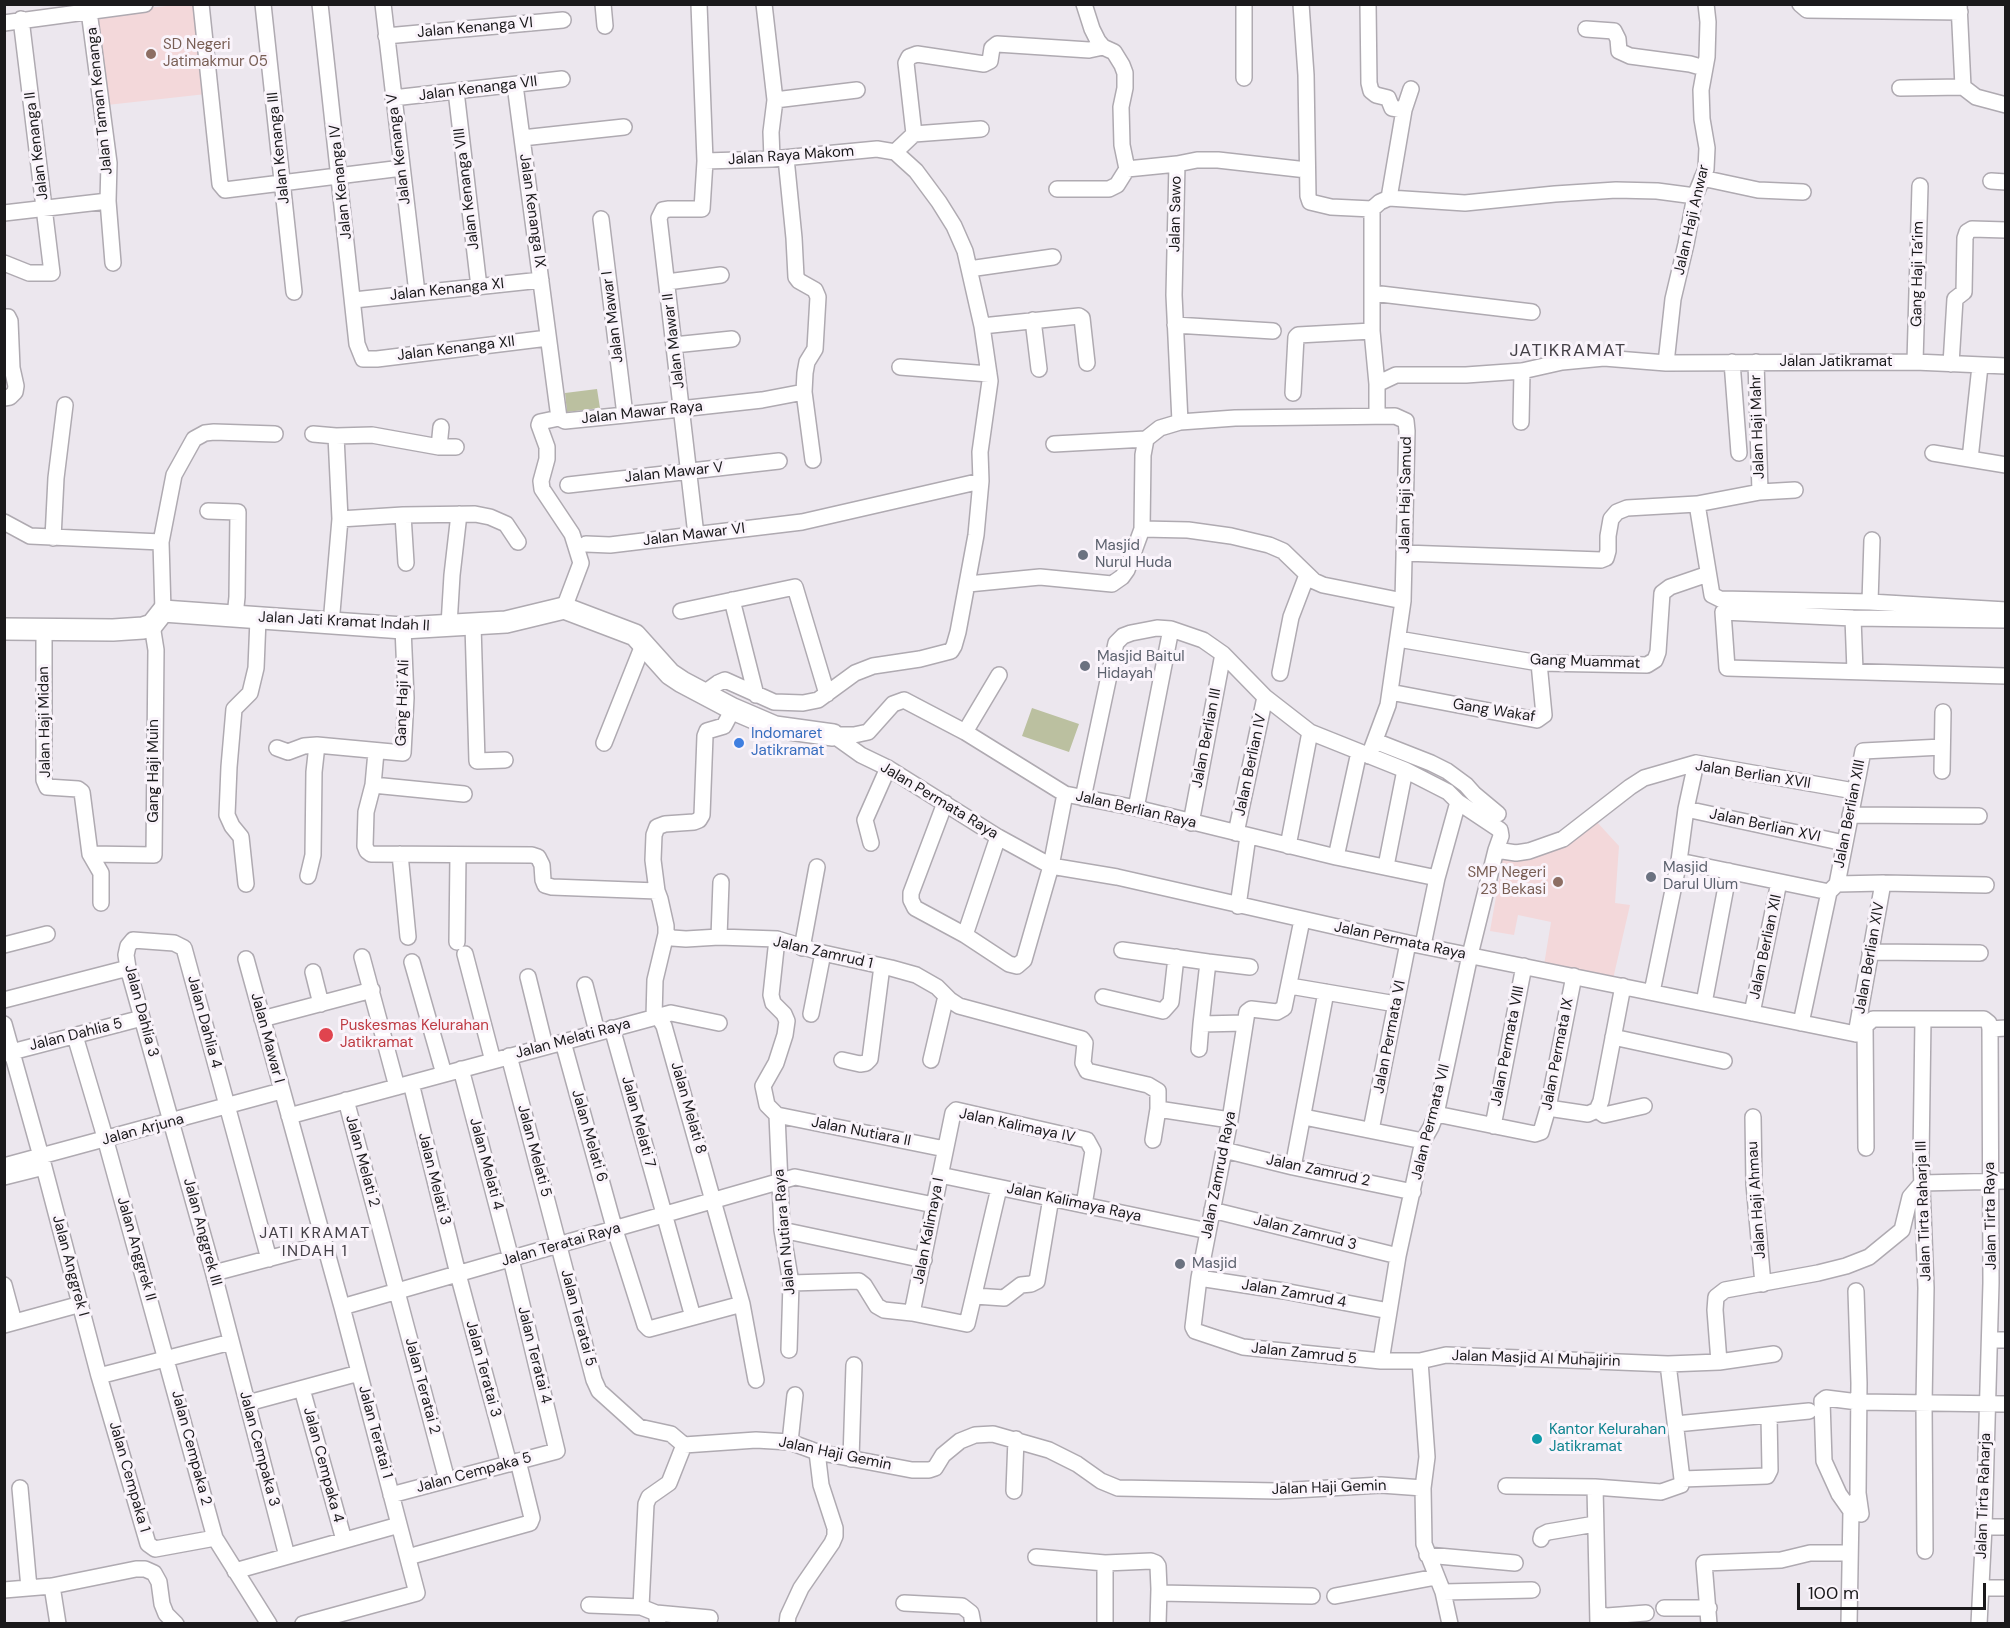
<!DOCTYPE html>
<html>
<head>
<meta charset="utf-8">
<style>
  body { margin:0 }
  #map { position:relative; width:2010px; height:1628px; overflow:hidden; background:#ece7ee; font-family:"DM Sans",sans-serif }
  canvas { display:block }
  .frame { position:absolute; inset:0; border:6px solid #1a191b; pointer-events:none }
  .scale { position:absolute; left:1797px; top:1583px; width:189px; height:27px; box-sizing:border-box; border:3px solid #1a191b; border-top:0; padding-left:8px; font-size:18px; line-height:21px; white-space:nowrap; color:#1a191b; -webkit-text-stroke:4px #faf4fb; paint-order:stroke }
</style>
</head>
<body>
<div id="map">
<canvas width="2010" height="1628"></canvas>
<div class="frame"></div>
<div class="scale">100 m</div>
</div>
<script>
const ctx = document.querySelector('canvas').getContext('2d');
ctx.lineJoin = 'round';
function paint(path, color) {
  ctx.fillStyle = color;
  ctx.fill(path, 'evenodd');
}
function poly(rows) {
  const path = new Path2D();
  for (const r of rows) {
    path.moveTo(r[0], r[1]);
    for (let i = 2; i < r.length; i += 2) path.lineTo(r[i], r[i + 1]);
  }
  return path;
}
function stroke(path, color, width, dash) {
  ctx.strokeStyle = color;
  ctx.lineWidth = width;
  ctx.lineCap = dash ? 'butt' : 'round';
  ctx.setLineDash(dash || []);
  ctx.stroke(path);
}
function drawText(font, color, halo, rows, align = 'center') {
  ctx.font = font + ' "DM Sans",sans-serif';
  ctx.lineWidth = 6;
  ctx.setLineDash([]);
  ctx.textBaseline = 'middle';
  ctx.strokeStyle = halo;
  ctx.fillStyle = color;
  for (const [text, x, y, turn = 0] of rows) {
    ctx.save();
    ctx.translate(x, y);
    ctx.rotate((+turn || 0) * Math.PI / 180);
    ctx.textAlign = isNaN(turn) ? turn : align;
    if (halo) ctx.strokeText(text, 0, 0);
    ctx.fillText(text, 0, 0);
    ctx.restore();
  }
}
paint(poly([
  [177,5,196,5,206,94,107,105,96,13],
  [1596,821,1619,846,1615,903,1630,905,1613,979,1544,965,1551,922,1518,915,1514,935,1490,931,1503,857,1529,860]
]), '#f3d8da');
paint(poly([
  [597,389,600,408,567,412,565,393],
  [1032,708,1079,724,1069,752,1022,736]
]), '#bbc0a0');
const street = poly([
  [201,4,220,184,225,190,402,168],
  [263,4,294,292],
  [320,4,357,344,363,359,377,359,548,338],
  [383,4,417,293],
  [603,4,605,26],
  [764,4,775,100,771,132,772,159],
  [1084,4,1092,29,1098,41,1103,47,1114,52,1122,65,1125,73,1125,88,1121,107,1122,145,1127,169,1177,164,1174,295,1180,422],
  [1301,4,1306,75,1308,196,1310,202,1331,207,1372,209,1380,202,1389,198,1465,203,1555,194,1616,190,1657,191,1695,196],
  [1368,4,1369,83,1371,91,1376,95,1388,98,1392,108,1404,110,1389,198],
  [1800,4,1807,10,1960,12],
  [1959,4,1963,87,1976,97,2006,105],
  [89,11,109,163,108,201,113,263],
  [4,23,145,4],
  [1586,29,1614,31,1618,39,1619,51,1630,56,1690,64,1704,68],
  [386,36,563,20],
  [1244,78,1244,4],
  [515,85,559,418],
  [1900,88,1963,87],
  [456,91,479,287],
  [393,98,562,79],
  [775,100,857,90],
  [1404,110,1411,89],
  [914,134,981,129],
  [522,138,624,127],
  [895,152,914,134,906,63,909,57,917,54,984,64,990,61,992,48,997,44,1089,50,1103,47],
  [786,158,794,238,796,277,799,281,815,290,818,297,815,349,807,362,805,373,804,392,813,460],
  [1177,164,1197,160,1218,160,1307,170],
  [1702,178,1758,190,1803,192],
  [1991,181,2006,182],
  [1057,189,1109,189,1117,185,1127,169],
  [1372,209,1372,331,1377,384],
  [4,213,108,201],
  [601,219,625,415],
  [4,263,29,273,52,273,21,19],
  [969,269,1053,257],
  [667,282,721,275],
  [1372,293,1532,312],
  [354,300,541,280],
  [4,317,8,317,10,321,12,368,16,386,15,392,10,397,4,398],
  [1033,320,1039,369],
  [1175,325,1273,331],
  [982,326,1079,316,1082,318,1087,363],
  [674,345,732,339],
  [1732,362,1739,453],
  [1756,362,1760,492],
  [1915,362,1920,186],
  [1666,363,1673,299,1686,244,1695,196,1706,169,1707,148,1702,119,1701,90,1707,57,1708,22,1706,4],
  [1951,364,1955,299,1964,292,1965,238,1967,232,1972,229,2006,230],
  [900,367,989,374],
  [1293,393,1296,337,1298,335,1372,331],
  [1377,416,1377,384,1396,375,1466,375,1522,371,1562,362,1604,358,1666,363,1915,362,2006,366],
  [559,418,565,421,625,415,762,400,804,392],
  [559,418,540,422,539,425,547,447,547,459,541,481,542,489,572,534,581,563,564,608],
  [1521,422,1522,371],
  [313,434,336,436],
  [1054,444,1146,439],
  [439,447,441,427],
  [1933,453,2006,465],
  [1970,459,1980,366],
  [568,485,779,461],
  [1697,504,1760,492,1795,490],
  [208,511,238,512,237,597,235,616],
  [403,515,406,563],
  [340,519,403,515,475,514,490,517,506,524,518,542],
  [4,522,30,536,161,542],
  [1142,529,1188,530,1231,536,1269,545,1283,551,1314,581,1323,585,1403,601],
  [696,535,659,218,663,210,669,209,702,209,705,161,699,4],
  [53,538,56,478,65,405],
  [586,544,610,545,802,522,981,481],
  [1404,553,1601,560,1606,558,1608,551,1608,536,1611,519,1617,512,1627,508,1697,504,1712,595,1720,599,1870,602,2006,610],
  [968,584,1040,577,1112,584,1122,577,1127,570,1142,529,1143,455,1146,439,1160,428,1180,422,1235,418,1395,416,1406,421,1407,431,1403,601,1388,705,1369,756],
  [732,600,756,695],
  [1870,602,1872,540],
  [163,611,161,542,174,475,194,439,205,433,214,432,275,434],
  [681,611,795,587,827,694],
  [1853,618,1855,671],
  [2006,620,1853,618,1723,612,1727,668,2006,676],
  [331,624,340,519,336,436,372,435,439,447,456,447],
  [449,625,452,575,459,514],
  [473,625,477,761,505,760],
  [44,630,44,780,47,787,78,789,82,792,90,854,101,873,101,903],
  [1398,639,1539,663,1647,665,1655,660,1658,652,1662,593,1670,587,1708,574],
  [1280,673,1291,617,1307,575],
  [1390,692,1537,720,1544,715,1539,663],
  [704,693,718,683,725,680,774,702,803,703,818,700,855,673,873,666,920,659,951,651,954,646,958,632,976,535,981,481,980,452,990,381,982,326,965,251,954,226,939,202,916,171,895,152,877,149,772,159,705,161],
  [733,709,724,726,707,731,705,736,702,815,699,820,694,822,665,824,657,827,654,835,653,860,657,891,660,899,666,926,666,934,672,938,686,939,719,937,777,939,823,953,891,968,916,975,937,987,950,1000,959,1006,1082,1039,1085,1043,1083,1063,1087,1071,1148,1085,1158,1091,1158,1109,1153,1140],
  [965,732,999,675],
  [833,735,861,755,888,768,998,837,1051,866,1117,877,1408,943,1856,1034,1873,1019,1984,1019,1989,1023,1990,1029,1991,1283,1984,1527,1979,1624],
  [833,735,854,735,868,732,893,704,904,700,965,732,1065,794,1136,808,1336,857,1437,878],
  [1375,741,1431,763,1447,771,1466,785,1474,794,1498,814],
  [604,743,643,645],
  [277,748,288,752,304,746,317,745],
  [376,752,373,785,366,812,365,846,367,851,371,854,532,855,538,857,542,865,543,880,545,885,552,887,657,891],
  [1942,771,1943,712],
  [373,785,464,794],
  [1083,798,1116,643,1123,636,1131,633,1157,628,1171,629,1203,640,1223,654,1265,697,1310,732,1405,770,1448,792,1458,802,1500,830,1501,836,1496,850,1470,955,1436,1114,1431,1127,1423,1141,1398,1256,1381,1361],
  [945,803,911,893,911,900,915,908,965,935,1009,964,1017,966,1024,960,1051,866,1065,794],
  [1136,808,1171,629],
  [1686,809,1844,843],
  [1850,815,1979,816],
  [1191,823,1223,654],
  [1236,833,1265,697],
  [871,843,865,820,888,768],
  [1288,846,1310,732],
  [1496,850,1516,853,1529,851,1563,839,1630,787,1644,778,1696,763,1854,791],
  [90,854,154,855,156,650,152,625],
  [400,854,408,937],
  [1336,857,1359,752],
  [1679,861,1829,892,1837,884,1883,883,1986,885],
  [1386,866,1405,770],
  [308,876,313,855,314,772,317,745,403,753,406,698,403,628],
  [246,884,241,837,232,826,227,815,229,767,234,709,250,693,256,668,258,619],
  [1837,884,1863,751,1942,747],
  [1238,906,1248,836],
  [1302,920,1284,1008,1277,1012,1251,1009,1247,1012,1230,1120,1199,1278,1193,1327,1195,1331,1243,1347,1381,1361,1420,1361,1446,1355,1668,1364,1719,1362,1715,1310,1716,1297,1725,1290,1818,1273,1846,1266,1869,1257,1902,1230,1910,1197,1922,1183,2006,1181],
  [965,935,998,837],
  [719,937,721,882],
  [457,942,458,855],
  [4,945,47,934],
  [1423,945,1437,878,1458,802],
  [802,948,817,867],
  [1122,950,1208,962,1201,1024,1245,1023],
  [1870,952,1980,953],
  [465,954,493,1061],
  [362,957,397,1087],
  [246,959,342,1307,417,1593,303,1624],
  [412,962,444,1074],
  [1208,962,1250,967],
  [313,972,321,1004],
  [528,977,545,1046],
  [585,985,597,1032],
  [1290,986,1396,1004],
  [1652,992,1679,861,1686,809,1696,763],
  [1103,997,1163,1011,1171,1002,1176,957],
  [4,1000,128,968],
  [1704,1003,1729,871],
  [1752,1013,1779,882],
  [811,1014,823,953],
  [654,1017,655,980,666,934],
  [262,1019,372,990],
  [1923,1019,1921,1160,1926,1288,1924,1404,1925,1551],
  [1801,1023,1829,892],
  [4,1024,44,1167,99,1376,148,1544,155,1549,215,1538,269,1624],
  [1865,1025,1866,1148],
  [612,1028,693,1317],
  [1990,1029,2006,1028],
  [1856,1034,1883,883],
  [75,1036,102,1127,215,1538],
  [1613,1037,1724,1061],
  [563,1042,614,1227,645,1325,649,1329,742,1304,664,1026,658,1016],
  [1199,1049,1201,1024],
  [4,1054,142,1018],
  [509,1056,594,1380,599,1391,639,1427,671,1434,684,1445,756,1440,790,1442,817,1452,912,1470,929,1470,935,1468,943,1455,960,1441,975,1435,993,1434,1049,1450,1077,1464,1101,1481,1118,1488,1277,1491,1381,1485,1423,1488],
  [842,1060,860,1064,866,1063,870,1059,882,966],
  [931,1060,946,996],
  [411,1083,458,1274,509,1464],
  [346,1100,447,1480],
  [1548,1108,1588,1114,1597,1110,1601,1101,1623,986],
  [1158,1109,1230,1120],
  [1597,1110,1604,1115,1644,1106],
  [1436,1114,1535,1134,1541,1132,1548,1108,1574,976],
  [777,1115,782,1230,791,1283,789,1350],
  [777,1115,767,1105,763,1086,776,1063,785,1035,787,1021,784,1014,773,1003,771,995,777,939],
  [777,1115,945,1149],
  [289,1116,671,1013,719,1023],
  [1304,1117,1423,1141],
  [1753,1117,1754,1184,1763,1284],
  [1493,1126,1524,966],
  [1371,1130,1408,943],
  [1224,1150,1293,1167,1413,1192],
  [4,1166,281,1091],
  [1293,1167,1326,992],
  [940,1175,1208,1231],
  [4,1177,44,1167],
  [1212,1210,1398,1256],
  [782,1230,924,1260],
  [269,1259,184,948,174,943,133,940,128,946,126,955,128,968,213,1271,287,1556],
  [214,1273,324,1244],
  [1199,1278,1284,1291,1389,1311],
  [791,1283,859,1281,864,1285,877,1306,884,1310,912,1313,967,1324,999,1188],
  [4,1285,14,1322],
  [1856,1291,1859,1383,1858,1493,1861,1514],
  [975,1296,1004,1298,1021,1285,1031,1284,1037,1281,1051,1198],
  [742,1304,756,1380],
  [342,1307,795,1177,934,1205],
  [912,1313,953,1113,956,1110,1087,1140,1093,1151,1084,1205],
  [4,1325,81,1304],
  [1990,1340,2006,1340],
  [1420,1361,1427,1457,1423,1488,1424,1544,1443,1592,1450,1624],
  [1719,1362,1774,1354],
  [99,1376,231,1342],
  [302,1389,344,1540],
  [248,1403,359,1373],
  [1676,1424,1809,1411],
  [790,1442,795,1395],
  [851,1459,854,1365],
  [1682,1479,1767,1476,1770,1470,1769,1415],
  [1506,1486,1595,1487],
  [20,1488,29,1588],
  [1014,1491,1016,1439],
  [391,1495,557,1451,511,1259,461,1069],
  [1851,1511,1839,1494,1824,1461,1822,1401,1826,1398,1858,1402,2006,1404],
  [1984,1527,2006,1527],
  [1541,1539,1542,1535,1548,1532,1595,1524],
  [1427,1555,1515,1563],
  [408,1557,530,1523,532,1518,518,1461],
  [1036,1557,1105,1563,1151,1561,1156,1563,1158,1566,1159,1589,1158,1624],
  [1105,1563,1105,1624],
  [235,1571,399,1525],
  [52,1586,58,1624],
  [1981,1588,2006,1588],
  [4,1590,52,1586,136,1569,145,1569,154,1573,159,1582,162,1604,166,1614,176,1624],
  [1443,1592,1532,1590],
  [1159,1593,1312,1596],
  [1335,1596,1436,1577],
  [904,1603,962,1606,971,1613,973,1624],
  [589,1605,641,1607,656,1613,658,1624],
  [641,1607,646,1504,649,1497,669,1483,684,1445],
  [1664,1608,1709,1608],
  [656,1613,710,1618],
  [1598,1614,1607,1616,1646,1613],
  [787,1624,788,1616,801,1588,832,1543,835,1536,835,1528,821,1485,817,1452],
  [1598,1624,1595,1487,1661,1492,1681,1485,1682,1479,1668,1364],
  [1709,1624,1704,1563,1781,1560,1810,1553,1850,1553],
  [1849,1624,1851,1511,1855,1501]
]);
const secondary = poly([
  [4,629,113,630,143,628,152,625,163,611,403,628,506,622,564,608,635,635,670,674,682,682,733,709,775,727,833,735]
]);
stroke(street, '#afaab1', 18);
stroke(secondary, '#afaab1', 24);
stroke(street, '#fff', 15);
stroke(secondary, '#fff', 21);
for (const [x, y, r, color] of [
  [151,54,6,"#8d6e63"],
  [1083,555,6,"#6b7280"],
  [1085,666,6,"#6b7280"],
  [739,743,6,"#3f7fe0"],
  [1651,877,6,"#6b7280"],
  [1558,882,6,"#8d6e63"],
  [326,1035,8,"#e0444e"],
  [1180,1264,6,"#6b7280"],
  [1537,1439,6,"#0f9aa8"]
]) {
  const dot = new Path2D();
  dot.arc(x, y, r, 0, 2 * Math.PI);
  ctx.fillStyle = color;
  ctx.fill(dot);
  stroke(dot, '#faf4fb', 2);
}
drawText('15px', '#1a191b', '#faf4fb', [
  ["Jalan Kenanga VI",475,28,-5],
  ["Jalan Kenanga VII",478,89,-7],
  ["Jalan Taman Kenanga",100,101,-96],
  ["Jalan Kenanga II",37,146,-97],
  ["Jalan Kenanga III",279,148,-96],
  ["Jalan Kenanga V",399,149,-97],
  ["Jalan Raya Makom",791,156,-4],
  ["Jalan Kenanga IV",341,182,-96],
  ["Jalan Kenanga VIII",467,189,-97],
  ["Jalan Kenanga IX",532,211,82],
  ["Jalan Sawo",1176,214,-89],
  ["Jalan Haji Anwar",1692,220,-77],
  ["Gang Haji Ta’im",1918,274,-89],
  ["Jalan Kenanga XI",447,290,-6],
  ["Jalan Mawar I",613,317,-97],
  ["Jalan Mawar II",674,341,-97],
  ["Jalan Kenanga XII",456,349,-7],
  ["Jalan Jatikramat",1836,362],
  ["Jalan Mawar Raya",642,413,-6],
  ["Jalan Haji Mahr",1758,427,-92],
  ["Jalan Mawar V",674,473,-6],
  ["Jalan Haji Samud",1406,495,-89],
  ["Jalan Mawar VI",694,535,-7],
  ["Jalan Jati Kramat Indah II",344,622,3],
  ["Gang Muammat",1585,662,2],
  ["Gang Haji Ali",403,703,-88],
  ["Gang Wakaf",1494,711,9],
  ["Jalan Haji Midan",45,722,-91],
  ["Jalan Berlian III",1207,738,-79],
  ["Jalan Berlian IV",1251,765,-78],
  ["Gang Haji Muin",154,771,-90],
  ["Jalan Berlian XVII",1753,775,9],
  ["Jalan Permata Raya",939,801,31],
  ["Jalan Berlian Raya",1136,810,13],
  ["Jalan Berlian XIII",1850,814,-79],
  ["Jalan Berlian XVI",1765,826,12],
  ["Jalan Permata Raya",1400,941,12],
  ["Jalan Berlian XII",1766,947,-78],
  ["Jalan Zamrud 1",823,953,13],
  ["Jalan Berlian XIV",1870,958,-80],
  ["Jalan Dahlia 3",141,1011,75],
  ["Jalan Dahlia 4",204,1022,75],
  ["Jalan Dahlia 5",76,1035,-14],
  ["Jalan Permata VI",1390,1037,-79],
  ["Jalan Mawar I",267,1038,75],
  ["Jalan Melati Raya",573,1039,-15],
  ["Jalan Permata VIII",1508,1046,-79],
  ["Jalan Permata IX",1558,1054,-79],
  ["Jalan Melati 8",688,1108,74],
  ["Jalan Melati 7",638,1122,75],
  ["Jalan Permata VII",1431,1122,-76],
  ["Jalan Kalimaya IV",1017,1126,12],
  ["Jalan Arjuna",143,1130,-15],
  ["Jalan Nutiara II",861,1132,11],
  ["Jalan Melati 6",589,1136,74],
  ["Jalan Melati 5",534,1151,75],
  ["Jalan Melati 2",362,1161,75],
  ["Jalan Melati 4",486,1164,75],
  ["Jalan Zamrud 2",1318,1171,12],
  ["Jalan Zamrud Raya",1219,1175,-79],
  ["Jalan Melati 3",434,1179,76],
  ["Jalan Haji Ahmau",1757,1200,-94],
  ["Jalan Kalimaya Raya",1074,1203,12],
  ["Jalan Tirta Raharja III",1924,1211,-92],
  ["Jalan Tirta Raya",1991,1216,-91],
  ["Jalan Kalimaya I",929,1231,-79],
  ["Jalan Anggrek III",202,1232,75],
  ["Jalan Nutiara Raya",785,1232,-95],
  ["Jalan Zamrud 3",1305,1233,14],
  ["Jalan Teratai Raya",561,1245,-16],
  ["Jalan Anggrek II",136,1249,74],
  ["Jalan Anggrek I",70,1266,75],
  ["Jalan Zamrud 4",1294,1294,10],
  ["Jalan Teratai 5",578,1318,75],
  ["Jalan Zamrud 5",1304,1354,6],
  ["Jalan Teratai 4",534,1355,76],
  ["Jalan Masjid Al Muhajirin",1536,1359,2],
  ["Jalan Teratai 3",483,1369,75],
  ["Jalan Teratai 2",422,1386,75],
  ["Jalan Teratai 1",375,1432,75],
  ["Jalan Cempaka 2",191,1448,75],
  ["Jalan Cempaka 3",259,1449,75],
  ["Jalan Haji Gemin",835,1454,12],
  ["Jalan Cempaka 4",323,1465,75],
  ["Jalan Cempaka 5",474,1473,-15],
  ["Jalan Cempaka 1",129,1477,74],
  ["Jalan Haji Gemin",1329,1488,-2],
  ["Jalan Tirta Raharja",1984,1496,-88]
]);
drawText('15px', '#785e54', '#faf4fb', [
  ["SD Negeri",163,45],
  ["Jatimakmur 05",163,62],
  ["SMP Negeri",1546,873,"right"],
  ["23 Bekasi",1546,890,"right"]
], 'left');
drawText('15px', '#5b616d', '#faf4fb', [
  ["Masjid",1095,546],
  ["Nurul Huda",1095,563],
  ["Masjid Baitul",1097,657],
  ["Hidayah",1097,674],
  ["Masjid",1663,868],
  ["Darul Ulum",1663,885],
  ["Masjid",1192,1264]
], 'left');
drawText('15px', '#366cbe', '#faf4fb', [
  ["Indomaret",751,734],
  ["Jatikramat",751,751]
], 'left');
drawText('15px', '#be3a42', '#faf4fb', [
  ["Puskesmas Kelurahan",340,1026],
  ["Jatikramat",340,1043]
], 'left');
drawText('15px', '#0d838f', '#faf4fb', [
  ["Kantor Kelurahan",1549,1430],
  ["Jatikramat",1549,1447]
], 'left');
ctx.letterSpacing = '1.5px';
drawText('16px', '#454147', '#faf4fb', [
  ["JATI KRAMAT",315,1234],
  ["INDAH 1",315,1252]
]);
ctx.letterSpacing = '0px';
ctx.letterSpacing = '1.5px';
drawText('18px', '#454147', '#faf4fb', [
  ["JATIKRAMAT",1568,351]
]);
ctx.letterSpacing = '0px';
</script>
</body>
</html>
